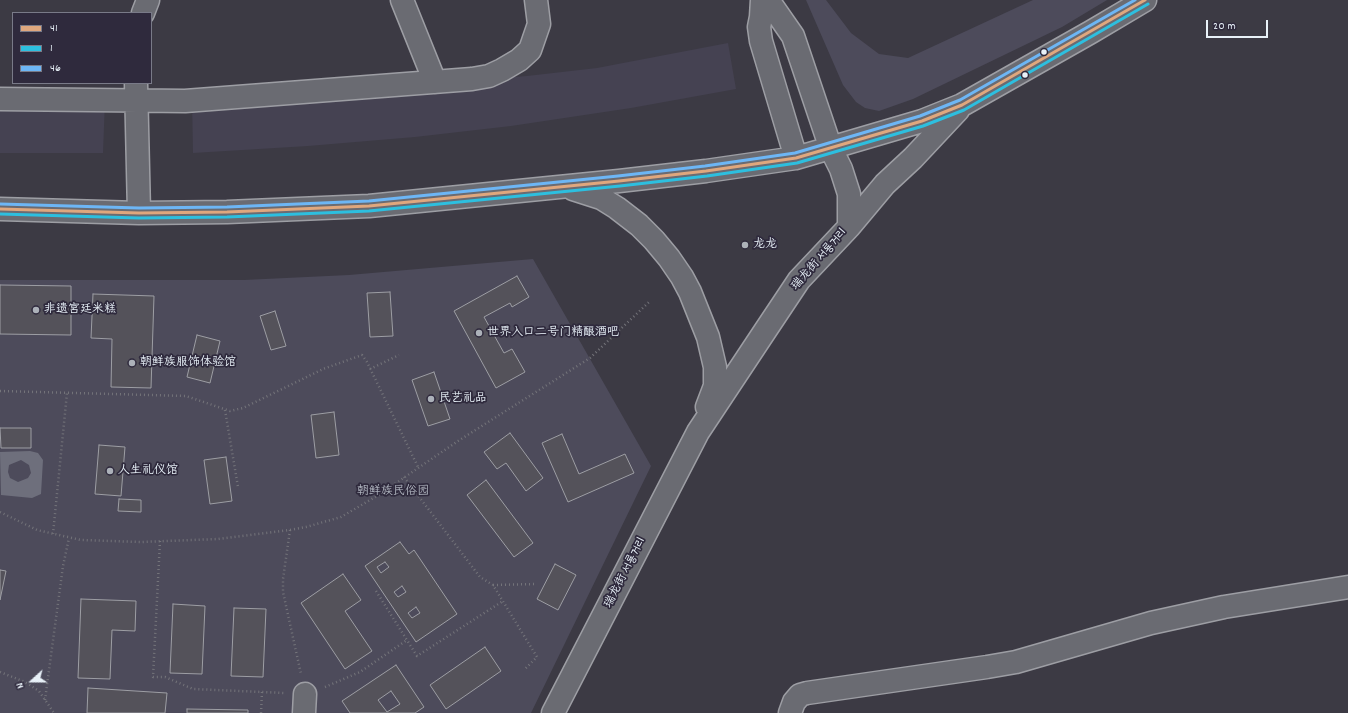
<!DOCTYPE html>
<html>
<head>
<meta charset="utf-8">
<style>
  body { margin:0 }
  #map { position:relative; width:1348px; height:713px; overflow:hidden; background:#3c3a44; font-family:Dekko,sans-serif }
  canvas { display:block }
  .legend { position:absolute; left:12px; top:12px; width:140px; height:72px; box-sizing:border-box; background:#2f2a3d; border:1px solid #797a88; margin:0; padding:5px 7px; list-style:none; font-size:12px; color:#e8f1f8 }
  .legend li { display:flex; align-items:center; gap:8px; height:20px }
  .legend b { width:20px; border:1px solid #797a88 }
  .north { position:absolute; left:12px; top:661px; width:40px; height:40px; -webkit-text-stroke:3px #2f2a3d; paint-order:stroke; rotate:249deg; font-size:11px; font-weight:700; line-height:16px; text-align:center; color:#e8f1f8 }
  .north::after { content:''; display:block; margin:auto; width:14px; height:18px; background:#e8f1f8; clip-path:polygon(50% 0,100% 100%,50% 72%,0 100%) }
  .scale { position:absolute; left:1206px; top:20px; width:62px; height:18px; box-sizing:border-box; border:2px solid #e8f1f8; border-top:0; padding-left:5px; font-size:12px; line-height:14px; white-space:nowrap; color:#e8f1f8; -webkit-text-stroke:3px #2f2a3d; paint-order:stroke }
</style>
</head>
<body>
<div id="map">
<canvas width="1348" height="713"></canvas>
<ul class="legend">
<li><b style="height:5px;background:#dfa77e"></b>41</li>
<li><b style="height:5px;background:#2dbfdf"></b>1</li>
<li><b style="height:5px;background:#6db6f5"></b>46</li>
</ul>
<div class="north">N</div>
<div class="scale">20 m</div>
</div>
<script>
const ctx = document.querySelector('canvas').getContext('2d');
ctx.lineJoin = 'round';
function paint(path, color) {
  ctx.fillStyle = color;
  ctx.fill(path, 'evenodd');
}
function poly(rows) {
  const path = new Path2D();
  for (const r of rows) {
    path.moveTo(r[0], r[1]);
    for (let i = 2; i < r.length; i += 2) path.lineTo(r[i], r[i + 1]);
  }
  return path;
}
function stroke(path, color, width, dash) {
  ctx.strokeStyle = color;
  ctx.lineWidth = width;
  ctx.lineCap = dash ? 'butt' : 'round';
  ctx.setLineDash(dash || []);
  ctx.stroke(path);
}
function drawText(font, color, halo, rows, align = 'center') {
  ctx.font = font + ' Dekko,"LXGW WenKai TC","Poor Story",sans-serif';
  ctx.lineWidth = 3.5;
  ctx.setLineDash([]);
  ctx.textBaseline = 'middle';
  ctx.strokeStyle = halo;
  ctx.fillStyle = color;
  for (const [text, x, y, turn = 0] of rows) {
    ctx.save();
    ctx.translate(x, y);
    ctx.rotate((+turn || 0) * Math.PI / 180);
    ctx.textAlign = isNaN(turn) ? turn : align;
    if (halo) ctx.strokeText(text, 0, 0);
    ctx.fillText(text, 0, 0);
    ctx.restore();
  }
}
paint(poly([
  [728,43,736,89,631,108,511,126,415,137,308,146,193,153,192,98,308,93,527,76,597,68],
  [0,100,105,100,103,153,0,153]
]), '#454252');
paint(poly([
  [806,0,826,0,851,33,879,54,908,58,1033,0,1107,0,1062,27,913,99,879,111,865,108,856,102,843,85],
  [533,259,651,466,531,713,0,713,0,280,244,280,349,275]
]), '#4d4b5b');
paint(poly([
  [30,451,38,453,43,460,41,494,32,498,1,495,0,452],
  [21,460,29,465,31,473,28,478,18,482,10,478,8,472,9,465]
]), '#6e6f7c');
const building = poly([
  [517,276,529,297,512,307,510,303,484,317,504,353,512,349,525,372,496,388,454,311,517,276],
  [0,285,71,286,71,335,0,334,0,285],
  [390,292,393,336,370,337,367,293,390,292],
  [93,294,154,296,151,388,111,387,112,339,91,338,93,294],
  [275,311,286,346,271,350,260,316,275,311],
  [197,335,220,341,210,383,187,377,197,335],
  [434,372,450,419,428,426,412,380,434,372],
  [334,412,339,455,316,458,311,415,334,412],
  [0,428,31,428,31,448,1,448,0,428],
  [510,433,543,478,526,491,506,463,497,469,484,452,510,433],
  [562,434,579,474,625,454,634,473,568,502,542,443,562,434],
  [99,445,125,447,121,496,95,494,99,445],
  [226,457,232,501,210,504,204,460,226,457],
  [486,480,533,543,514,557,467,495,486,480],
  [119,499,141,500,141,512,118,511,119,499],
  [400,542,409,554,414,550,457,614,416,642,365,566,400,542],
  [385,562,389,567,381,573,377,567,385,562],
  [402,586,406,592,398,597,394,592,402,586],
  [416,607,420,613,412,618,408,613,416,607],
  [555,564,576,575,558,610,537,599,555,564],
  [0,570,6,571,0,600,0,570],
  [343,574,361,600,345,611,372,651,345,669,301,603,343,574],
  [81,599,136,601,135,631,112,630,110,679,78,678,81,599],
  [173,604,205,606,202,674,170,673,173,604],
  [234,608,266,609,263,677,231,676,234,608],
  [485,647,501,671,446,709,430,685,485,647],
  [396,665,424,707,415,713,350,713,342,701,396,665],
  [391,691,400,704,387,712,378,700,391,691],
  [88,688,167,693,165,713,87,713,88,688],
  [187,709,248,710,248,713,187,713,187,709]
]);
paint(building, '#54525a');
stroke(building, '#9d9ea4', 1);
const minor = poly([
  [402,0,435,82],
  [762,0,761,17,759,27,761,41,796,158],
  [768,0,793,36,831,149,841,169,849,194,849,227],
  [143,13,148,0],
  [136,83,139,213],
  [0,99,185,101,472,79,489,76,502,70,519,60,530,50,539,24,536,0],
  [573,189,601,198,617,208,639,225,654,240,669,258,682,277,690,292,708,337,715,367,715,386,707,407],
  [0,209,139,213,227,212,369,206,619,181,706,171,796,158,922,121,962,105,1091,32,1145,0],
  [304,713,305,694],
  [553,713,698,432,765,331,799,280,849,227,885,184,913,158,958,110],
  [790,713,794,702,800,695,807,693,987,667,1016,662,1151,623,1224,607,1348,587]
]);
stroke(minor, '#9d9ea4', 25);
stroke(poly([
  [370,369,399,355],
  [0,391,186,396,230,411,243,408,323,369,362,355,367,362,418,467],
  [225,410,238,487],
  [404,477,480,577,493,585,537,657,525,669],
  [0,512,37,530,81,540,141,542,218,539,290,530,306,527,341,517,377,496,458,441,590,358,649,302],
  [290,530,283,579,283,592,301,674],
  [53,534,67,393],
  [160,541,153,677,165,677,193,689,285,693],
  [493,585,537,584],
  [376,591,417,656,503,601],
  [0,672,25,682,39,691,54,713],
  [325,687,360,672,407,640],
  [45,700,63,566,69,538],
  [261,713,262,692]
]), '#74747a', 2.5, [1, 3]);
stroke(minor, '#6a6b72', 22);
stroke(poly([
  [0,209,139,213,227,212,369,206,619,181,706,171,796,158,922,121,962,105,1145,0]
]), '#dfa77e', 3);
stroke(poly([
  [0,214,139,218,227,217,369,211,620,186,707,176,797,163,923,126,964,110,1148,4]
]), '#2dbfdf', 3);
stroke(poly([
  [0,204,139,208,227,207,369,201,618,176,705,166,795,153,920,116,960,100,1135,0]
]), '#6db6f5', 3);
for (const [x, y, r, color] of [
  [1044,52,3.5,"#e8f1f8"],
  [1025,75,3.5,"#e8f1f8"],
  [745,245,4,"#acb1b9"],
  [36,310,4,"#acb1b9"],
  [479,333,4,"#acb1b9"],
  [132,363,4,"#acb1b9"],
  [431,399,4,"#acb1b9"],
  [110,471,4,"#acb1b9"]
]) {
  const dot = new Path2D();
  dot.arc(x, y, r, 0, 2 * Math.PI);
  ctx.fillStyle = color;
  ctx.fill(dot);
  stroke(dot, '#2f2a3d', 1.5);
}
drawText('12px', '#e8f1f8', '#2f2a3d', [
  ["龙龙",753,245],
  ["非遗宫廷米糕",44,310],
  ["世界入口二号门精酿酒吧",487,333],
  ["朝鲜族服饰体验馆",140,363],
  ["民艺礼品",439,399],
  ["人生礼仪馆",118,471]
], 'left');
drawText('12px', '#e8f1f8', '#2f2a3d', [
  ["瑞龙街 서룡거리",820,260,-49],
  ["瑞龙街 서룡거리",626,573,-63]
]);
drawText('12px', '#b3b8c2', '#2f2a3d', [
  ["朝鲜族民俗园",393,492]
]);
</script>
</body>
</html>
